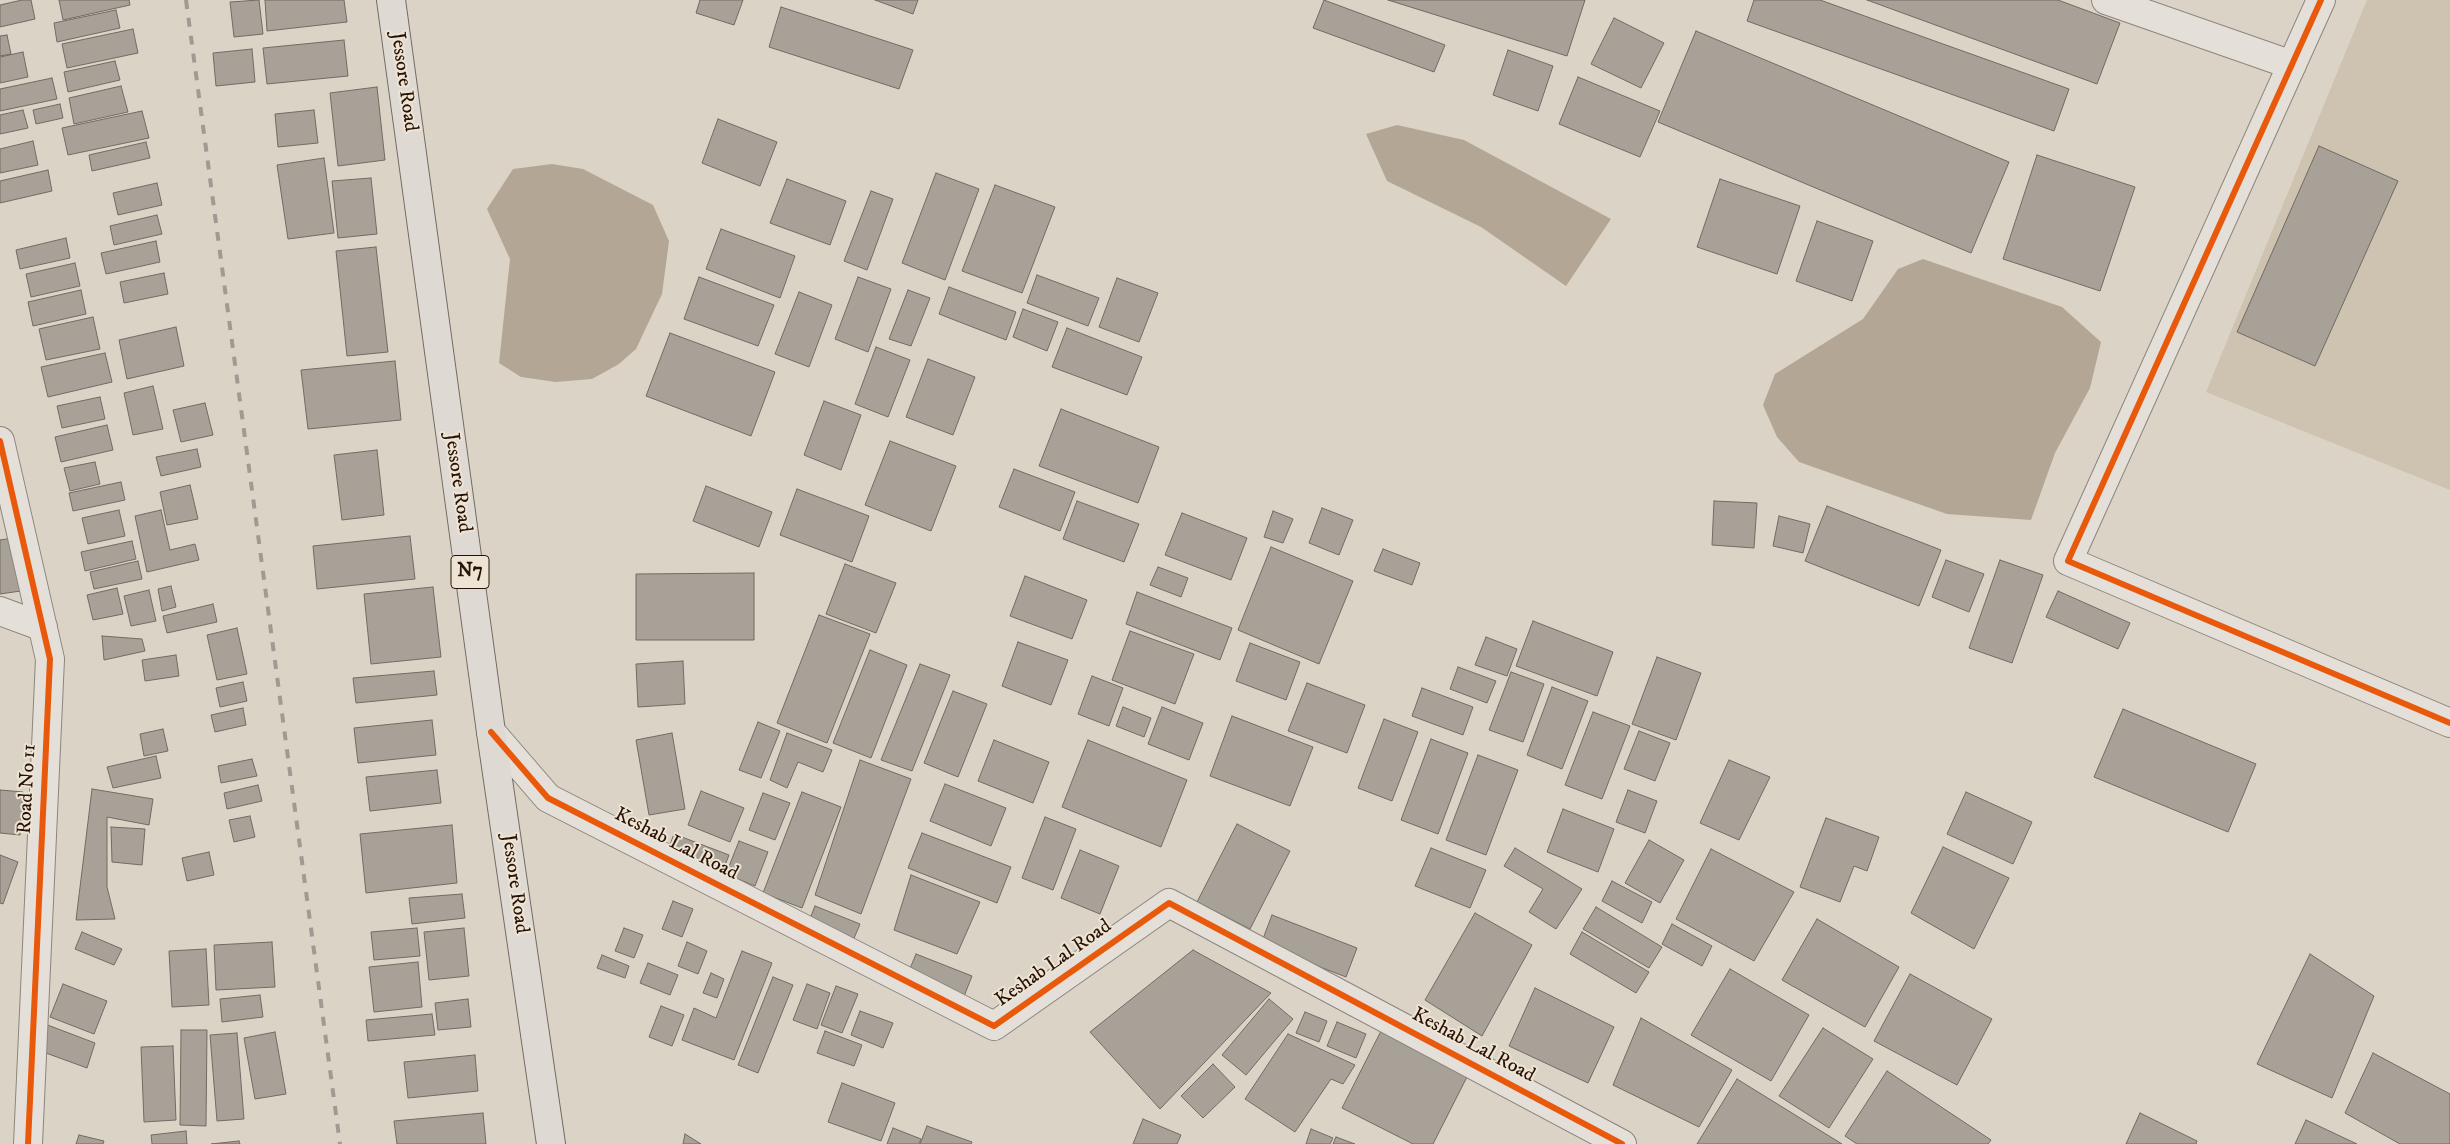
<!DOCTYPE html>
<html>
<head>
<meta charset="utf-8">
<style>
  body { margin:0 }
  canvas { display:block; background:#dbd3c5 }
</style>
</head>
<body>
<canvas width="2450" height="1144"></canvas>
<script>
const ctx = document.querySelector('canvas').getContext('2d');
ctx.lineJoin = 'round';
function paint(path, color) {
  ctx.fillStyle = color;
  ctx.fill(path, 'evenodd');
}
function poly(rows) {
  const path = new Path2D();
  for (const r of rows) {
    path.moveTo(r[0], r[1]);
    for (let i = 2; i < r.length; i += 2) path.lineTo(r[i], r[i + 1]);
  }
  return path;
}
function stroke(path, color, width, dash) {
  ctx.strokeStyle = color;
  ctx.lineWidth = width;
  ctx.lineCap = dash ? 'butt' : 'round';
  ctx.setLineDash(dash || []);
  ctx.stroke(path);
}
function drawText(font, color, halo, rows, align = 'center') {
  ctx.font = font + ' "IM FELL DW Pica",serif';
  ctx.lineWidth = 4;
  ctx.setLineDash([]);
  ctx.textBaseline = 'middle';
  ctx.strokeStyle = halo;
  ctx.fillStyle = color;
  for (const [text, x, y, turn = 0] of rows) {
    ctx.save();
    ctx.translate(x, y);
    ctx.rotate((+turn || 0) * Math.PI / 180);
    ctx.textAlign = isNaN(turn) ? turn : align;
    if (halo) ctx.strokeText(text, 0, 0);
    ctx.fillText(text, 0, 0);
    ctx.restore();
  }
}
paint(poly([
  [2367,0,2450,0,2450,490,2206,392]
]), '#cec2b0');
paint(poly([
  [1397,125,1464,140,1611,219,1566,286,1481,227,1387,181,1366,134],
  [552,164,583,169,653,205,669,241,662,294,636,349,619,364,592,379,556,382,521,377,499,363,510,259,487,209,513,169],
  [1923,259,2062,307,2101,342,2090,388,2055,453,2031,520,1947,514,1799,462,1777,437,1763,405,1775,374,1863,319,1898,269]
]), '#b4a694');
const building = poly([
  [22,0,31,0,35,19,0,27,0,5,22,0],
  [59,0,129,0,130,5,63,20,59,0],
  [259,0,263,34,234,37,230,2,259,0],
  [265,0,344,0,347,22,267,31,265,0],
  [700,0,743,0,734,25,696,13,700,0],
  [875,0,918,0,913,14,875,0],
  [1324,0,1445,45,1434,72,1313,28,1324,0],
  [1388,0,1585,0,1567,56,1388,0],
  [1754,0,1820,0,2069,89,2054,131,1747,21,1754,0],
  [1867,0,2058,0,2120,23,2097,84,1867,0],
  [781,7,913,50,899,89,769,47,781,7],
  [116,10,120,28,57,42,54,23,116,10],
  [1614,18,1664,43,1641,88,1591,64,1614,18],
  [133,29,138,53,67,68,62,44,133,29],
  [1696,31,2009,162,1971,253,1658,122,1696,31],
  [7,35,11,54,0,56,0,36,7,35],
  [344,40,348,76,267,84,263,48,344,40],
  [252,49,255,82,216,86,213,53,252,49],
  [1508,50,1553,66,1538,111,1493,95,1508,50],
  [23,52,28,77,0,83,0,57,23,52],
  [115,61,120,80,68,92,64,72,115,61],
  [1578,77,1660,111,1640,157,1559,124,1578,77],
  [52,78,57,99,0,111,0,89,52,78],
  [121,86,128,112,74,124,69,98,121,86],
  [377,87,385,160,338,166,330,93,377,87],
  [60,104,63,118,36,124,33,110,60,104],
  [23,110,28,128,0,134,0,115,23,110],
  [314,110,318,143,278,147,275,114,314,110],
  [142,111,149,138,68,155,62,128,142,111],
  [718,119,777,142,760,186,702,163,718,119],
  [33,141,38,165,0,173,0,149,33,141],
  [146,142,150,158,92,171,89,155,146,142],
  [2319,146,2398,181,2315,366,2237,332,2319,146],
  [2037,155,2135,187,2100,291,2003,259,2037,155],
  [324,158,334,233,288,239,277,165,324,158],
  [48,170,52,191,0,203,0,181,48,170],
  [936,173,979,189,945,280,902,263,936,173],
  [371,178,377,234,338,238,332,181,371,178],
  [787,179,846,201,830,245,770,223,787,179],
  [1720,179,1800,206,1777,274,1697,247,1720,179],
  [157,183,162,205,118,215,113,193,157,183],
  [995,185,1055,207,1022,293,962,271,995,185],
  [871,191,893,199,867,270,844,261,871,191],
  [157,215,162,234,114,245,110,226,157,215],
  [1817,221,1873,241,1852,301,1796,281,1817,221],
  [721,229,795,256,780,298,706,269,721,229],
  [66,238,70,258,20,269,16,250,66,238],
  [156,241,160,262,106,274,101,253,156,241],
  [376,247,388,352,347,356,336,251,376,247],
  [75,263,80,286,31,297,26,274,75,263],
  [164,273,168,294,124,303,120,282,164,273],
  [1037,275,1099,298,1088,326,1027,303,1037,275],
  [699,277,774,305,758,346,684,319,699,277],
  [858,277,891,289,868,352,835,339,858,277],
  [1117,278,1158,293,1139,342,1099,327,1117,278],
  [949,287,1016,312,1006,340,939,314,949,287],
  [81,290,86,314,33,326,28,302,81,290],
  [908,290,930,298,911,346,889,339,908,290],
  [799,292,832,305,809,367,775,354,799,292],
  [1023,309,1058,322,1047,351,1013,337,1023,309],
  [93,317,100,349,46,360,39,329,93,317],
  [176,327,184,366,127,379,119,340,176,327],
  [1067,328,1142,357,1127,395,1052,367,1067,328],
  [670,333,775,372,751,436,646,396,670,333],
  [876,347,910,360,888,417,855,404,876,347],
  [105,353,112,382,48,397,41,367,105,353],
  [928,359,975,377,953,435,906,417,928,359],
  [395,361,401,420,308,429,301,370,395,361],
  [153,386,163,429,133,435,124,393,153,386],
  [100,397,105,419,62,428,57,406,100,397],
  [824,401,861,415,841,470,804,455,824,401],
  [205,403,213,435,181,442,173,410,205,403],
  [1061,409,1159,447,1138,503,1039,466,1061,409],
  [107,425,113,450,61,462,55,437,107,425],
  [890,441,956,466,931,531,865,505,890,441],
  [197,449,201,467,161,476,156,457,197,449],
  [377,450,384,515,342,520,334,455,377,450],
  [95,462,100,484,70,491,64,468,95,462],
  [1014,469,1075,492,1060,531,999,507,1014,469],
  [121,482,125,500,73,511,69,493,121,482],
  [190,485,198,519,167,525,160,492,190,485],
  [706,486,772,512,759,547,693,521,706,486],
  [797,489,869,516,852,562,780,535,797,489],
  [1077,501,1139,524,1124,562,1063,539,1077,501],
  [1714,501,1757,503,1754,548,1712,545,1714,501],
  [1827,506,1941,550,1919,606,1805,561,1827,506],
  [1322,508,1353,520,1339,555,1309,543,1322,508],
  [119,510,125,536,88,544,82,518,119,510],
  [161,510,170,550,195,544,199,560,147,572,135,516,161,510],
  [1273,511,1293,519,1283,543,1264,537,1273,511],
  [1182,513,1247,538,1231,580,1165,555,1182,513],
  [1779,516,1810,524,1803,553,1773,546,1779,516],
  [410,536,415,579,317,589,313,546,410,536],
  [13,538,21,591,0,594,0,540,13,538],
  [132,541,136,559,85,571,81,552,132,541],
  [1271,547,1353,581,1319,664,1238,630,1271,547],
  [1383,549,1420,563,1412,585,1374,571,1383,549],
  [1946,560,1984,574,1969,612,1932,597,1946,560],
  [2000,560,2043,575,2012,663,1969,648,2000,560],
  [138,561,142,579,94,589,90,572,138,561],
  [845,564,896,583,876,633,826,614,845,564],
  [1158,567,1188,578,1181,597,1150,585,1158,567],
  [754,573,754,640,636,640,636,574,754,573],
  [1025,576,1087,600,1072,639,1010,616,1025,576],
  [171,586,176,607,162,611,158,589,171,586],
  [433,587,441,657,371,664,364,594,433,587],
  [117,588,123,614,93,620,87,595,117,588],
  [149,590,156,621,131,626,124,596,149,590],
  [2058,591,2130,623,2118,649,2046,617,2058,591],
  [1137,592,1232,628,1220,660,1126,624,1137,592],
  [213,604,217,622,167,633,163,616,213,604],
  [819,615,870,634,827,743,777,723,819,615],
  [1533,621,1613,652,1597,696,1516,666,1533,621],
  [237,628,247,674,217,680,207,635,237,628],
  [1130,631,1194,654,1175,704,1112,680,1130,631],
  [102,636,142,639,145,651,104,660,102,636],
  [1486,637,1517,649,1507,676,1475,665,1486,637],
  [1018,642,1068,660,1051,705,1002,686,1018,642],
  [1250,643,1300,662,1286,700,1236,681,1250,643],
  [870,650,907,665,871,758,833,743,870,650],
  [176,655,179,676,145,681,142,660,176,655],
  [1657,657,1701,673,1676,740,1632,724,1657,657],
  [683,661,685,704,638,707,636,664,683,661],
  [920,664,950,675,912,771,881,760,920,664],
  [1458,667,1496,681,1487,703,1450,689,1458,667],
  [434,671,437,695,356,703,353,678,434,671],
  [1511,672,1544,684,1523,742,1489,730,1511,672],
  [1092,676,1123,688,1109,726,1078,714,1092,676],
  [243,682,247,701,220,707,216,688,243,682],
  [1307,683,1365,705,1347,753,1288,731,1307,683],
  [1552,687,1588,701,1562,769,1527,755,1552,687],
  [1422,688,1473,707,1463,735,1412,716,1422,688],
  [953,691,987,704,958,777,924,763,953,691],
  [1123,707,1151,718,1144,737,1116,726,1123,707],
  [1162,707,1203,723,1189,760,1148,744,1162,707],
  [243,708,246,725,215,732,211,715,243,708],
  [2123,709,2256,764,2228,832,2094,777,2123,709],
  [1593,712,1630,726,1602,799,1565,785,1593,712],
  [1232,716,1313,747,1290,806,1210,776,1232,716],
  [1384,719,1418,732,1392,801,1358,788,1384,719],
  [432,720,436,755,358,763,354,728,432,720],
  [758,722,780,731,761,778,739,770,758,722],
  [163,729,168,751,144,756,140,734,163,729],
  [1639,731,1670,743,1655,781,1624,769,1639,731],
  [672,733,685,809,649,815,636,740,672,733],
  [787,733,832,750,823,772,798,762,787,788,770,780,787,733],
  [1431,739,1468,753,1438,834,1401,820,1431,739],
  [994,740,1049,762,1033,803,978,781,994,740],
  [1088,740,1187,780,1161,847,1062,807,1088,740],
  [1478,755,1518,770,1486,855,1446,840,1478,755],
  [156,756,161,778,113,788,107,767,156,756],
  [252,759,257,776,221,783,218,766,252,759],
  [860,760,911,779,861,914,815,895,860,760],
  [1729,760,1770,777,1739,840,1700,823,1729,760],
  [437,770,441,803,370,811,366,777,437,770],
  [945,784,1006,808,991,846,930,821,945,784],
  [258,785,262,801,227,809,224,793,258,785],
  [92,789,153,799,149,825,107,817,107,887,115,919,76,920,92,789],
  [0,790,23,792,20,835,0,833,0,790],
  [1628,790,1657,801,1645,833,1616,822,1628,790],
  [701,791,744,808,730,842,688,825,701,791],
  [802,792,841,807,802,908,763,893,802,792],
  [1966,792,2032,822,2013,864,1947,834,1966,792],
  [763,793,790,803,775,840,749,830,763,793],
  [1563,809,1614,829,1598,872,1547,852,1563,809],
  [250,816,255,837,234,842,229,820,250,816],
  [1045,817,1076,829,1053,890,1022,878,1045,817],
  [1826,818,1879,837,1867,871,1854,866,1840,902,1800,887,1826,818],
  [1237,824,1290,851,1250,929,1197,902,1237,824],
  [452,825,457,883,366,893,360,834,452,825],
  [111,827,145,829,142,865,112,862,111,827],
  [922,833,1011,867,997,903,908,868,922,833],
  [674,834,729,855,721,876,666,855,674,834],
  [1649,840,1684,860,1660,903,1625,883,1649,840],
  [739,841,768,852,755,886,726,874,739,841],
  [1943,847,2009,878,1974,949,1911,913,1943,847],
  [1431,848,1486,870,1470,908,1415,886,1431,848],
  [1515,848,1582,889,1556,929,1529,912,1543,889,1504,866,1515,848],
  [1711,849,1794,892,1754,961,1676,919,1711,849],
  [1080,850,1119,866,1100,914,1061,898,1080,850],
  [209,852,214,875,187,881,182,858,209,852],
  [0,855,18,862,3,904,0,903,0,855],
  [911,875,980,902,957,954,894,930,911,875],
  [1612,881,1652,902,1642,923,1602,901,1612,881],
  [462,894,465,918,412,924,409,898,462,894],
  [673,901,693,909,682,937,662,929,673,901],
  [815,906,860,924,850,948,805,931,815,906],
  [1596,907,1662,947,1649,968,1583,929,1596,907],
  [1475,913,1532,945,1482,1036,1425,1000,1475,913],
  [1272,915,1357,948,1346,977,1261,944,1272,915],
  [1817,919,1899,967,1865,1027,1782,980,1817,919],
  [1672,924,1712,946,1702,966,1662,944,1672,924],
  [417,928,420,956,374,960,371,932,417,928],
  [464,928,469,976,429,980,424,932,464,928],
  [624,928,643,935,634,958,615,951,624,928],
  [82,932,122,949,114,965,75,949,82,932],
  [1582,932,1649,972,1636,993,1570,954,1582,932],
  [272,942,275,987,216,990,214,945,272,942],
  [687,942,707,951,698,974,678,966,687,942],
  [206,949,209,1005,172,1007,169,951,206,949],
  [1193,950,1271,993,1160,1109,1090,1032,1193,950],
  [742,951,772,963,734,1060,682,1040,694,1008,716,1018,742,951],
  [916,954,972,976,961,1004,904,983,916,954],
  [2310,954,2374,996,2332,1098,2257,1064,2310,954],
  [602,955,629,966,625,978,597,968,602,955],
  [418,962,422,1007,374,1012,369,967,418,962],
  [648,963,678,975,670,995,640,983,648,963],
  [1730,969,1809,1015,1771,1081,1691,1035,1730,969],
  [711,973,724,979,717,998,703,993,711,973],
  [1910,974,1992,1019,1957,1085,1874,1041,1910,974],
  [773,977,793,985,758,1073,738,1065,773,977],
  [63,984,107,1001,94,1034,50,1017,63,984],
  [807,984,830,993,817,1029,793,1020,807,984],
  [836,986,858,994,842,1033,821,1025,836,986],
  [1535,988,1614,1027,1588,1083,1509,1046,1535,988],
  [260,995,263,1017,222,1022,220,999,260,995],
  [468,999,471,1027,438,1030,435,1003,468,999],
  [1269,999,1293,1019,1246,1075,1222,1055,1269,999],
  [661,1006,684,1015,672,1046,649,1037,661,1006],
  [860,1011,893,1023,883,1048,851,1035,860,1011],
  [1305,1012,1327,1021,1319,1042,1296,1033,1305,1012],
  [432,1014,435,1035,368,1041,366,1020,432,1014],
  [1641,1018,1732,1070,1699,1127,1613,1085,1641,1018],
  [1337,1022,1366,1034,1356,1058,1327,1046,1337,1022],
  [45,1024,95,1043,87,1068,35,1049,45,1024],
  [1823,1028,1873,1059,1829,1128,1779,1096,1823,1028],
  [1382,1029,1469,1073,1433,1144,1413,1144,1342,1108,1382,1029],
  [181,1030,207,1030,206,1126,180,1125,181,1030],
  [825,1031,862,1045,854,1066,817,1053,825,1031],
  [275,1032,286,1094,255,1099,244,1038,275,1032],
  [237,1033,244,1119,217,1121,210,1035,237,1033],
  [1288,1034,1355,1065,1343,1084,1331,1079,1295,1132,1245,1099,1288,1034],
  [173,1046,176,1120,144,1122,141,1047,173,1046],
  [2373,1053,2450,1094,2450,1144,2400,1144,2345,1113,2373,1053],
  [475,1055,478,1091,408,1098,404,1062,475,1055],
  [1213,1064,1235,1087,1203,1118,1181,1096,1213,1064],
  [1887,1071,1991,1140,1988,1144,1857,1144,1845,1136,1887,1071],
  [1737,1079,1842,1144,1697,1144,1737,1079],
  [842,1083,895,1103,881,1141,828,1122,842,1083],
  [483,1113,486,1144,397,1144,394,1121,483,1113],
  [2140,1113,2197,1141,2196,1144,2126,1144,2140,1113],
  [1143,1119,1181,1135,1177,1144,1133,1144,1143,1119],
  [2306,1120,2357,1144,2295,1144,2306,1120],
  [927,1126,972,1142,971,1144,920,1144,927,1126],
  [893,1128,921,1139,919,1144,887,1144,893,1128],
  [1311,1129,1333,1138,1330,1144,1306,1144,1311,1129],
  [186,1131,187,1144,152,1144,151,1135,186,1131],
  [685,1134,701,1144,683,1144,685,1134],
  [79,1135,104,1141,103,1144,76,1144,79,1135],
  [1336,1137,1355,1144,1333,1144,1336,1137],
  [239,1141,240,1144,211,1144,239,1141]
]);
paint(building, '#a8a197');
stroke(building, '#726b63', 1);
const minor = poly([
  [2106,0,2292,65],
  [2321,0,2068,561,2450,723],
  [0,441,50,659,28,1144],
  [0,611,43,627],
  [491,732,548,798,994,1026,1169,903,1622,1144]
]);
const highway = poly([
  [391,0,491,732,551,1144]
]);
stroke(minor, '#8c857b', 30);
stroke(highway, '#726b63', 30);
stroke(minor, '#e4e0d9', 28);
stroke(highway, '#dedad3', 28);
stroke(poly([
  [186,0,340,1144]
]), '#a09a94', 4, [9, 9]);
stroke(poly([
  [2321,0,2068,561,2450,723],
  [0,441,50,659,28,1144],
  [491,732,548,798,994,1026,1169,903,1622,1144]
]), '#e8590c', 6);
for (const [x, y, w] of [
  [470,572,38]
]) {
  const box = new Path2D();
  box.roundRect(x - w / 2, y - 16.5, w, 33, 4);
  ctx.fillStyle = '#ede4d4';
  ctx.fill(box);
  stroke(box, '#281207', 1);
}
drawText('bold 19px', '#281207', null, [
  ["N7",470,572]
]);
drawText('20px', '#281207', '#ede4d4', [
  ["Jessore Road",403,82,82],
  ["Jessore Road",457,483,82],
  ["Road No 11",28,789,-87],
  ["Keshab Lal Road",676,845,27],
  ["Jessore Road",514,884,82],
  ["Keshab Lal Road",1054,964,-35],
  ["Keshab Lal Road",1473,1046,28]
]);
</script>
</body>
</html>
